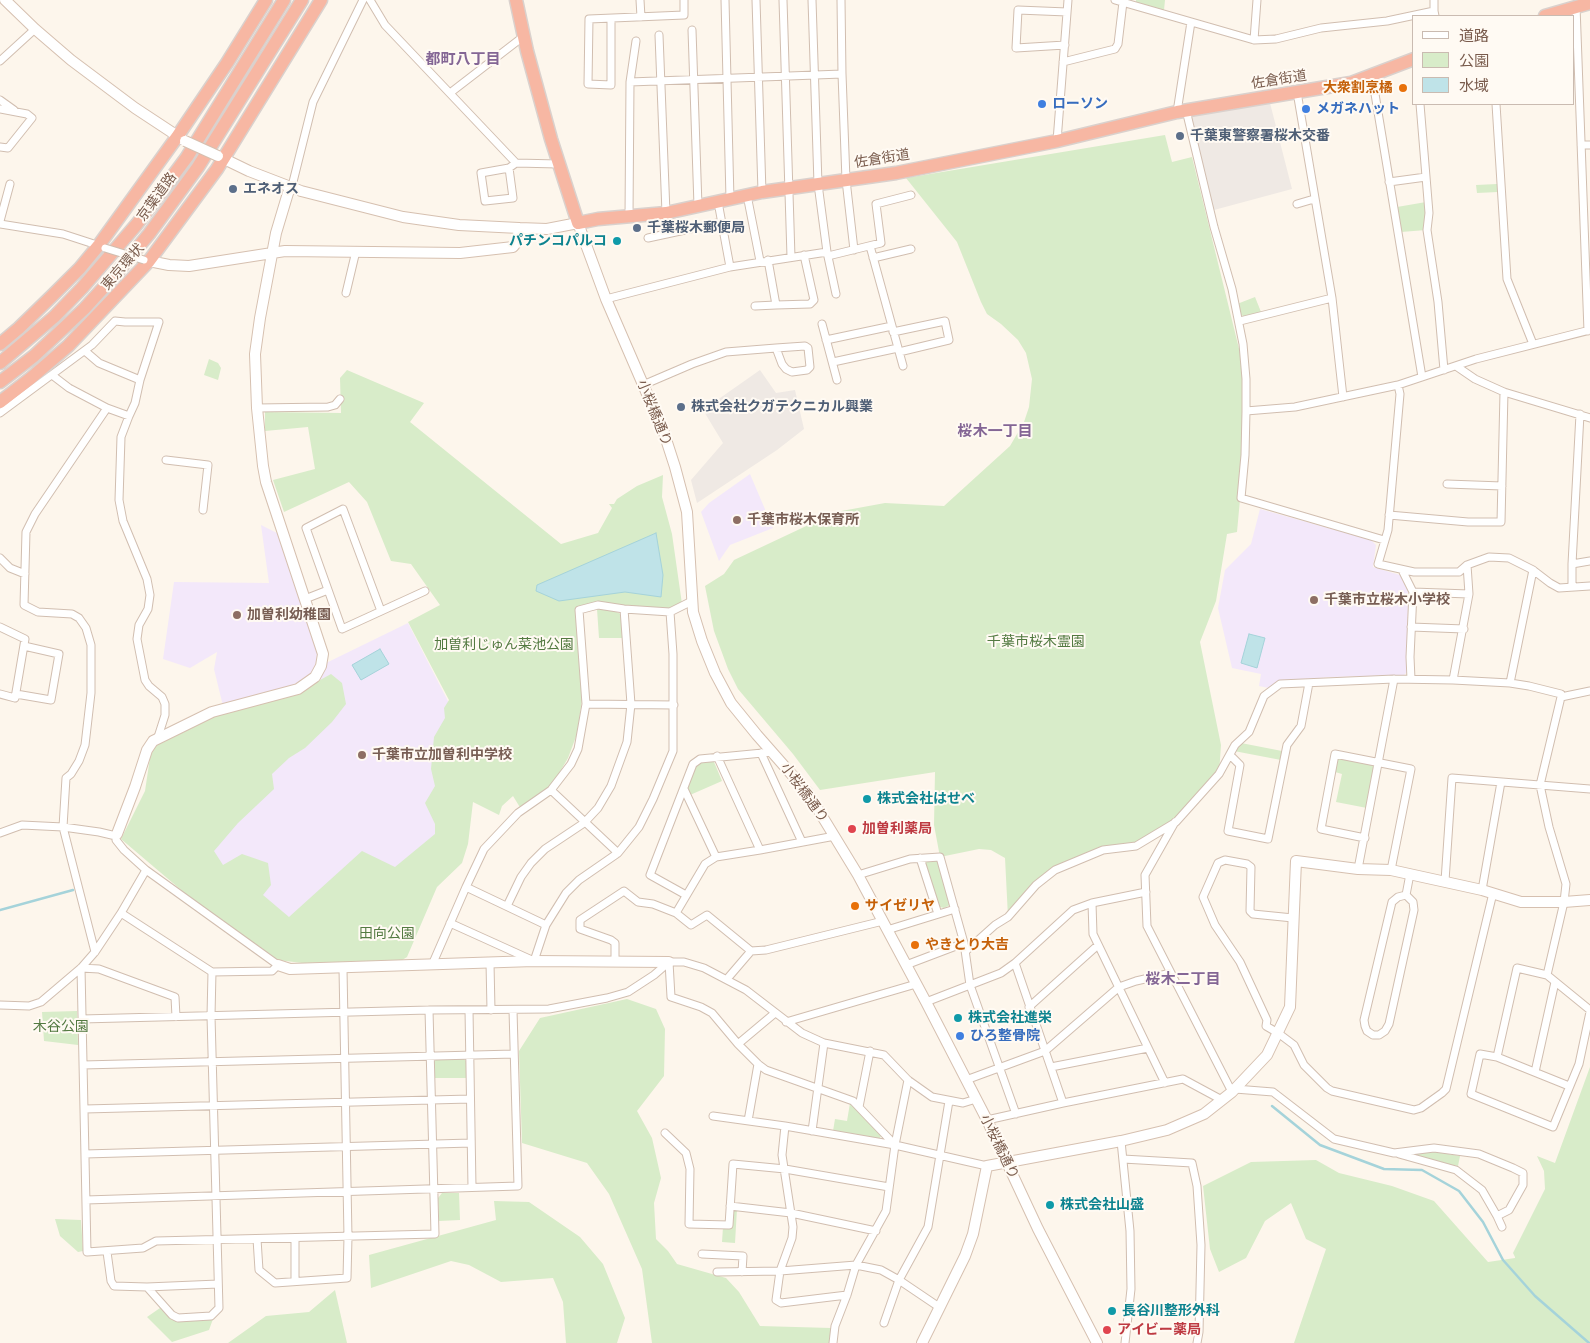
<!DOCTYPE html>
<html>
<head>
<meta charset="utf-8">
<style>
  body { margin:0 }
  #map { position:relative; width:1590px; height:1343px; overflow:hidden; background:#fdf6ec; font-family:Manrope,"Noto Sans JP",sans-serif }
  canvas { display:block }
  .legend { position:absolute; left:1412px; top:15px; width:162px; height:90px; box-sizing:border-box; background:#fffaf3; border:1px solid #cabbb1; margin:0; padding:6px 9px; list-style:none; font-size:15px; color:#7a5c4d }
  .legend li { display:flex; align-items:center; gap:10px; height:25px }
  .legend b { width:25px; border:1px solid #cabbb1 }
</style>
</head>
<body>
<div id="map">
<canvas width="1590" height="1343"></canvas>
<ul class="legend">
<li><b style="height:6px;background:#fff"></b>道路</li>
<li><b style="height:14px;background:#d8ecc9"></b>公園</li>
<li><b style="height:14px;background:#bfe3e8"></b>水域</li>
</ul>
</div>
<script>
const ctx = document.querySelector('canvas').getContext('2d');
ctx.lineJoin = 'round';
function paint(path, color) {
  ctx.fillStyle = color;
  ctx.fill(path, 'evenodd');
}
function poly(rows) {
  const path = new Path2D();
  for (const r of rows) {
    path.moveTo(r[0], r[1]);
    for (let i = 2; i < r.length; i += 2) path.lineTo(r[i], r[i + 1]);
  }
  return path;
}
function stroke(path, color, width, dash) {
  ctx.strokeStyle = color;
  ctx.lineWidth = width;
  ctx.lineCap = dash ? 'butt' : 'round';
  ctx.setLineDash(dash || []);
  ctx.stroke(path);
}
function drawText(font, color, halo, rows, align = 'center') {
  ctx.font = font + ' Manrope,"Noto Sans JP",sans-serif';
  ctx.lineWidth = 4;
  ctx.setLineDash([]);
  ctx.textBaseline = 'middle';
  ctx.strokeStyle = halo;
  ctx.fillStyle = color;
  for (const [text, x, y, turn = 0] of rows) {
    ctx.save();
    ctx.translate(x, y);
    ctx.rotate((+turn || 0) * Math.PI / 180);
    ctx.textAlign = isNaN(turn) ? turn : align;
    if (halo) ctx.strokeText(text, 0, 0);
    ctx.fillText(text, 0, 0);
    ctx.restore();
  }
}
paint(poly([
  [1270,103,1292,189,1214,210,1189,114],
  [760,370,776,393,795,390,804,429,777,450,697,503,691,480,723,443,703,410]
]), '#efe9e4');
paint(poly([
  [750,474,773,528,730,545,719,561,701,512,709,503],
  [1260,509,1371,540,1376,545,1373,567,1400,575,1408,592,1407,672,1404,675,1331,677,1280,681,1269,688,1259,686,1261,674,1232,668,1218,608,1225,570,1251,544],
  [261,525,277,533,316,647,317,654,315,667,309,677,276,693,223,706,214,669,217,652,190,668,163,659,174,582,269,583],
  [408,623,454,713,438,843,290,935,196,845,312,697,322,665]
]), '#f3e8fa');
paint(poly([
  [1136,0,1165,0,1164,10,1136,4],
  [1165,135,1172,162,1192,157,1243,365,1244,456,1237,532,1227,534,1216,601,1200,642,1221,745,1219,774,1176,822,1136,846,1103,850,1055,870,1008,917,1005,858,991,850,979,849,940,857,934,825,935,772,820,790,793,754,738,689,728,669,714,631,705,586,724,574,734,560,836,512,885,503,944,506,1010,446,1024,422,1029,407,1032,379,1026,353,1018,340,1001,324,987,314,981,302,957,242,906,178],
  [1497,184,1498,192,1477,193,1476,185],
  [1426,202,1426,230,1401,232,1397,207],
  [1255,297,1261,312,1245,317,1241,315,1237,304],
  [209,359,218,363,221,368,218,380,204,375],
  [347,370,424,403,410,422,561,544,598,533,612,508,609,504,614,504,617,499,637,486,663,475,662,497,672,534,682,604,670,610,650,607,598,605,576,608,582,700,577,734,568,758,550,789,521,809,513,796,502,806,499,815,473,802,468,844,462,863,437,887,407,957,399,962,302,963,278,960,187,895,121,839,145,791,151,751,165,736,212,717,279,697,311,685,331,674,342,683,346,704,332,722,305,748,289,758,272,774,274,789,238,823,214,851,223,865,242,854,268,863,271,885,263,895,289,917,362,851,395,867,435,834,435,824,425,803,435,786,431,769,434,737,445,718,444,708,449,700,408,622,440,605,411,564,391,561,367,502,349,482,284,512,273,480,315,469,308,427,265,431,265,412,341,413,340,378],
  [597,609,614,611,621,614,622,638,599,638],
  [1241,743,1282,751,1281,760,1234,751],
  [1338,758,1375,766,1367,808,1336,802,1342,774,1335,772],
  [702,762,714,762,722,781,690,795,686,787,695,766],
  [935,860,939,862,952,904,944,908,940,907,926,866,926,862],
  [627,999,656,1009,665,1029,664,1076,637,1111,652,1138,661,1178,654,1203,656,1239,668,1251,677,1264,726,1278,739,1292,760,1326,831,1328,829,1343,652,1343,642,1269,609,1194,587,1163,522,1143,519,1051,540,1018],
  [77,1011,78,1045,44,1041,42,1012],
  [437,1058,463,1058,467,1062,467,1078,434,1078,434,1062],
  [1590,1067,1590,1343,1294,1343,1326,1249,1306,1239,1291,1203,1265,1221,1246,1258,1219,1272,1210,1249,1203,1186,1251,1162,1316,1160,1339,1173,1392,1186,1434,1201,1488,1262,1515,1258,1515,1257,1513,1253,1545,1189,1544,1171,1537,1156,1555,1163],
  [850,1103,882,1135,879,1139,833,1131,835,1119,847,1121],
  [1436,1152,1460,1156,1458,1166,1438,1163,1416,1157,1416,1153],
  [442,1193,459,1193,460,1220,439,1221,438,1198],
  [494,1201,529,1202,580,1237,603,1264,625,1318,617,1343,566,1343,563,1302,553,1278,501,1282,469,1265,451,1261,371,1288,369,1255,496,1220],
  [735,1208,737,1209,735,1243,722,1242,723,1227,732,1210],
  [55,1219,81,1220,83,1251,78,1252,60,1236],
  [335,1290,347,1343,228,1343,266,1316,309,1312],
  [160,1308,172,1320,213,1319,209,1330,172,1342,147,1317]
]), '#d8ecc9');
const water = poly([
  [656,533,663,575,661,597,625,592,559,601,536,591,537,585,656,533],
  [1249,634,1265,638,1257,668,1241,663,1249,634],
  [380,649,389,664,361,680,352,665,380,649]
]);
paint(water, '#bfe3e8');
stroke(water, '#a5d3da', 1);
stroke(poly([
  [0,910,73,890],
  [1272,1106,1320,1145,1384,1169,1422,1170,1459,1191,1483,1222,1503,1260,1535,1296,1589,1343]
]), '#a5d3da', 2.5);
const street = poly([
  [370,0,385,25,516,163,558,164],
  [640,0,641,17],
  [725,0,730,199],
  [756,0,762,192],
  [783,0,791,257],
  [812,0,818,184,827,252,836,294],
  [841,0,842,74,846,180,854,250],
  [1115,0,1254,40,1276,39,1321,28,1387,21,1434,11],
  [1434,0,1434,11,1435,16],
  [1576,6,1588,331],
  [611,19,611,85,588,84,589,19,684,15,684,0],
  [692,30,698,206],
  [659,35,666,213],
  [1254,40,1257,0],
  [1065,45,1016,48,1018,10,1067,12],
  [0,61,35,29],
  [1063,62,1115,49,1118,44,1123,2],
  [1372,76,1422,377],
  [630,82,842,74],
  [1297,92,1332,298,1343,397],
  [450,93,524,36],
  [0,100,14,110],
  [1420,104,1429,213,1427,230,1438,302,1444,370],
  [1496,104,1507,279,1533,344],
  [0,109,27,114,32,118,8,148,0,147],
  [1186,110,1214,227,1232,289,1243,344,1246,379,1246,411,1245,455,1241,498,1384,540],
  [1177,112,1191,22],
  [1057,141,1068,0],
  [1581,145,1590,145],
  [509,168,513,198,485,201,481,173,509,168,516,163],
  [1389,182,1426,177],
  [292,186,313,102,363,0],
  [747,195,760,261],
  [718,202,730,267],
  [1297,204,1314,199],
  [629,217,630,82,636,41],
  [0,221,10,184],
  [0,224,63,234,100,246],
  [648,238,722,222],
  [870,246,903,366],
  [828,256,881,243,876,204,911,195],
  [873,258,911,249],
  [768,260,776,305,810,304,814,300,804,255],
  [346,293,356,251],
  [606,299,730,267,827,252],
  [755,306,776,305],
  [1240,321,1332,298],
  [822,324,837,380],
  [893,332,945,321,949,340,899,352],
  [826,340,892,326],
  [85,351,99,363,140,380],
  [833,362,898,348],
  [1456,366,1475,379,1504,392,1590,418],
  [52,375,69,388,107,408],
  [643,385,692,364,726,352,776,348,805,346,808,348,810,367,807,370,792,372,786,369,782,364,776,348],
  [1398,385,1400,394,1388,530,1378,564,1414,572,1459,572,1467,565,1489,557,1509,558,1533,570,1550,583,1559,588,1590,586],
  [257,408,328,407,335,405,340,399],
  [1246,411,1295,407,1398,385,1476,359,1590,330],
  [0,413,92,345,115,321,125,322,159,322,140,380,135,403,129,416,121,437,119,500,123,521,147,579,150,595,148,609,139,625,137,639,145,680,149,686,162,697,165,704,165,715,158,737],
  [166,460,208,465,203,510],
  [1447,484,1502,486],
  [1389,515,1468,522,1501,522,1504,392],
  [0,558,10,568,25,574],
  [1572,564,1590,561],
  [1402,570,1413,592,1410,657,1411,679],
  [1572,586,1572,564,1580,414],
  [1413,592,1469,594],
  [305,599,328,590],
  [381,611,343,509,306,528,342,629,425,591],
  [0,627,25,639,15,698,0,694],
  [1411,627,1464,629],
  [1453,680,1469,594,1467,565],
  [1510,683,1533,570],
  [16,694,51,700,59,654,24,646],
  [1561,697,1590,691],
  [586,704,674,705],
  [761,753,802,842],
  [1230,755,1240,765,1228,831,1268,839,1287,745,1301,726,1309,683],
  [717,756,760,850],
  [684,789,716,857],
  [551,790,618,853],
  [1175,822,1145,875,1147,926,1232,1092],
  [0,833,22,825,63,827,99,832,116,836,117,834],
  [116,836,116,840,124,850,146,870,278,965,272,971,212,972,121,913],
  [1365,838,1321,829,1335,754,1411,769,1391,870],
  [920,858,938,914],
  [1358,869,1394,679],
  [858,875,910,859,940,857,964,943,970,985,1016,1114],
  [1445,881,1452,778,1590,789],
  [466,887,546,925],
  [1482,890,1501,782],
  [686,895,650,875,693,764,700,759,773,752],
  [1406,895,1413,902,1414,910,1389,1024,1385,1031,1379,1035,1373,1035,1367,1031,1365,1026,1364,1020,1392,902,1398,897,1406,895],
  [1406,895,1410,874],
  [1092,903,1093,934,1165,1083],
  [507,906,521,877,531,863,545,849,584,823,598,808,611,786,627,742,631,704,624,609],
  [676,913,705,864,716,857,760,850,835,836],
  [1293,918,1253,914,1250,911,1251,867,1247,864,1225,860,1218,863,1203,897,1215,925,1240,962,1267,1020,1266,1026,1278,1033,1294,1045,1304,1065,1327,1088,1332,1091,1414,1110,1421,1108,1442,1093,1446,1089,1493,893],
  [450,923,534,961,546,925,566,893,579,880,618,853,639,827,653,799,673,751,673,654,670,612],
  [887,930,955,909],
  [966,951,995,925,1008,917,1036,885,1055,870,1103,850,1136,846,1176,822,1219,774,1235,745,1249,732,1264,696,1280,684,1394,679,1453,680,1510,683,1529,686,1561,694,1561,697],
  [95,952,63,827,66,778,71,774,79,761,85,745,91,693,91,645,86,628,79,618,72,614,38,612,24,605,26,532,35,514,107,408,129,416],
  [615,961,615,943,611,940,580,929,580,920,624,891,638,902,653,904,676,913,691,925,707,915,751,951,766,950,883,921],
  [669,962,671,997,701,1007,712,1013,738,1044,758,1064,766,1070,853,1101,895,1145],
  [490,963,491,1010],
  [1015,963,1063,1103],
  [432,965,466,887,484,849,518,813,551,790,571,764,578,749,586,704,579,610,598,605,624,609,670,612,692,601],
  [906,965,964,943],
  [81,968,87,1252,143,1248,156,1241,435,1234,429,1010],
  [81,968,99,969,175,997,176,1017],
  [1547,975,1564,902,1566,884,1549,827,1540,785,1561,697],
  [727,979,751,951],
  [926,1002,1001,973,1015,963,1073,910,1092,903,1146,892],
  [0,1005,29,1006,41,1002,81,968,95,952,121,913,146,870],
  [1029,1007,1098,945],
  [469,1010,472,1187],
  [82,1019,429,1010,549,1009,607,998,628,992,654,975,669,962,684,962,704,968,746,990,802,1033,824,1043,884,1055,908,1080,932,1097,963,1103,976,1099],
  [786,1022,916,984],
  [738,1044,775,1013],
  [1497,1057,1517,968,1547,975,1590,1010],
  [83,1065,514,1054],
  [1051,1067,1148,1048],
  [1535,1072,1555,982],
  [966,1080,1045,1051,1119,987,1136,981,1171,973],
  [1569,1086,1497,1057,1480,1054,1471,1094,1553,1127,1579,1064,1590,1012],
  [1235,1089,1273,1092,1334,1139,1394,1153,1434,1148,1479,1154,1513,1168,1523,1173,1523,1185,1509,1210,1497,1216,1502,1227],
  [859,1107,870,1051],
  [85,1109,470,1099],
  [713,1116,785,1126,895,1145,987,1166],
  [987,1120,1063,1103,1183,1079,1222,1100],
  [748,1121,758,1064],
  [785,1126,782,1155,793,1227,792,1238,780,1271,776,1300,781,1303,847,1295],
  [812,1131,824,1043],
  [665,1133,686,1153,690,1169,689,1224,729,1225,733,1164,785,1169,889,1187],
  [1121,1141,1130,1231,1131,1289,1125,1343],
  [85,1154,471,1143],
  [1399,1154,1456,1170,1482,1190,1497,1216],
  [1123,1159,1192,1163,1197,1186,1201,1245,1199,1332,1197,1343],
  [86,1200,518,1186,513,1010],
  [730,1206,791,1213,876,1231],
  [295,1238,295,1281],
  [257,1239,259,1270,275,1283,347,1278,348,1237,343,969],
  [107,1252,111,1281,114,1286,147,1287,172,1315,178,1318,211,1316,219,1308,211,1016,212,972],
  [702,1254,743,1256,742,1272],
  [717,1272,780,1271,856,1265,881,1270,899,1280,939,1307],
  [147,1287,218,1284],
  [884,1323,899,1280,928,1227,949,1101],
  [833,1343,835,1326,847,1295,856,1265,886,1211,895,1145,908,1080]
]);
const secondary = poly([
  [5,0,35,29,71,60,135,108,182,139],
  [218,156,249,171,301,191,403,217,459,225,519,228,547,229,578,223,606,299,664,433,675,467,687,512,693,612,702,641,715,673,731,703,757,735,808,793,858,875,926,1002,987,1120,1038,1229,1097,1343],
  [149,261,169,265,189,266,285,251,460,253,513,247,517,242,519,228],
  [117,834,135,787,147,750,153,741,212,712,298,689,315,677,321,666,323,654,266,482,263,466,257,408,255,354,260,318,276,233,288,193,292,186],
  [278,965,290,969,534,961,669,962],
  [922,1343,965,1256,973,1234,987,1166,1121,1141,1167,1130,1204,1114,1232,1092,1267,1055,1290,1007,1296,861,1358,869,1391,870,1482,890,1521,902,1564,902,1590,900]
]);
const highway = poly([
  [516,0,527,51,551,139,578,223,598,219,666,213,762,192,896,173,1057,141,1177,112,1351,83,1414,59],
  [1545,16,1590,3],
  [0,344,19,328,52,296,80,268,99,245,177,137,227,63,266,0],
  [0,363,54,317,82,288,137,224,187,157,284,0],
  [0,382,34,356,84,309,115,275,149,234,198,167,302,0],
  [0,402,31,378,68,346,149,261,217,169,321,0]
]);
stroke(street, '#d1beb0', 9);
stroke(secondary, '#d6c0b0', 12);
stroke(highway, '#dad1cd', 15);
stroke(street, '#fff', 7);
stroke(secondary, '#fff', 10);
stroke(highway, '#f7b7a3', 12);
const streetBridge = poly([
  [105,248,144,260]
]);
const secondaryBridge = poly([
  [185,141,218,156]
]);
stroke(streetBridge, '#d1beb0', 9, []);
stroke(secondaryBridge, '#d6c0b0', 12, []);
stroke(streetBridge, '#fff', 7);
stroke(secondaryBridge, '#fff', 10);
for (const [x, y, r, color] of [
  [1403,88,5,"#e8710a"],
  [1042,104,5,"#3f7fe0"],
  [1306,109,5,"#3f7fe0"],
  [1180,136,5,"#5c6f8a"],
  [233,189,5,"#5c6f8a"],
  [637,228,5,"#5c6f8a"],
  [617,241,5,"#0f9aa8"],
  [681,407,5,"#5c6f8a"],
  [737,520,5,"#8d6e63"],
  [1314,600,5,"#8d6e63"],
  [237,615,5,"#8d6e63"],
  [362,755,5,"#8d6e63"],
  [867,799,5,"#0f9aa8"],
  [852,829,5,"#e0444e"],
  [855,906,5,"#e8710a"],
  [915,945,5,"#e8710a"],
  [958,1018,5,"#0f9aa8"],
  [960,1036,5,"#3f7fe0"],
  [1050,1205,5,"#0f9aa8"],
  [1112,1311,5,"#0f9aa8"],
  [1107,1330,5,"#e0444e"]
]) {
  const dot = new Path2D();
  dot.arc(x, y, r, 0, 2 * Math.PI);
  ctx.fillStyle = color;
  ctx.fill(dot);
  stroke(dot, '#fffaf3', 2);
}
drawText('14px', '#7a5c4d', '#fffaf3', [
  ["佐倉街道",1279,80,-9],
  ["佐倉街道",882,159,-9],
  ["京葉道路",157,197,-54],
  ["東京環状",123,267,-49],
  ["小桜橋通り",654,413,68],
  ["小桜橋通り",804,793,54],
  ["小桜橋通り",999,1147,64]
]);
drawText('bold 14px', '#c56008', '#fffaf3', [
  ["大衆割烹橘",1393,88,"right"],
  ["サイゼリヤ",865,906],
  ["やきとり大吉",925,945]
], 'left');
drawText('bold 14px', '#366cbe', '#fffaf3', [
  ["ローソン",1052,104],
  ["メガネハット",1316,109],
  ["ひろ整骨院",970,1036]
], 'left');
drawText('bold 14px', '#4e5e75', '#fffaf3', [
  ["千葉東警察署桜木交番",1190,136],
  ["エネオス",243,189],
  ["千葉桜木郵便局",647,228],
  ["株式会社クガテクニカル興業",691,407]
], 'left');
drawText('bold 14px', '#0d838f', '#fffaf3', [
  ["パチンコパルコ",607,241,"right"],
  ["株式会社はせべ",877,799],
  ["株式会社進栄",968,1018],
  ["株式会社山盛",1060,1205],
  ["長谷川整形外科",1122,1311]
], 'left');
drawText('bold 14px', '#785e54', '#fffaf3', [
  ["千葉市桜木保育所",747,520],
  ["千葉市立桜木小学校",1324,600],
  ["加曽利幼稚園",247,615],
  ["千葉市立加曽利中学校",372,755]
], 'left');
drawText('14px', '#537a41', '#fffaf3', [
  ["千葉市桜木霊園",1036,642],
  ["加曽利じゅん菜池公園",504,645],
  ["田向公園",387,934],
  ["木谷公園",61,1027]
]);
drawText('bold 14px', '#be3a42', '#fffaf3', [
  ["加曽利薬局",862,829],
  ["アイビー薬局",1117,1330]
], 'left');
drawText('bold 15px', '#846695', '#fffaf3', [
  ["都町八丁目",463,60],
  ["桜木一丁目",995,432],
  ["桜木二丁目",1183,980]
]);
</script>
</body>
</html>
